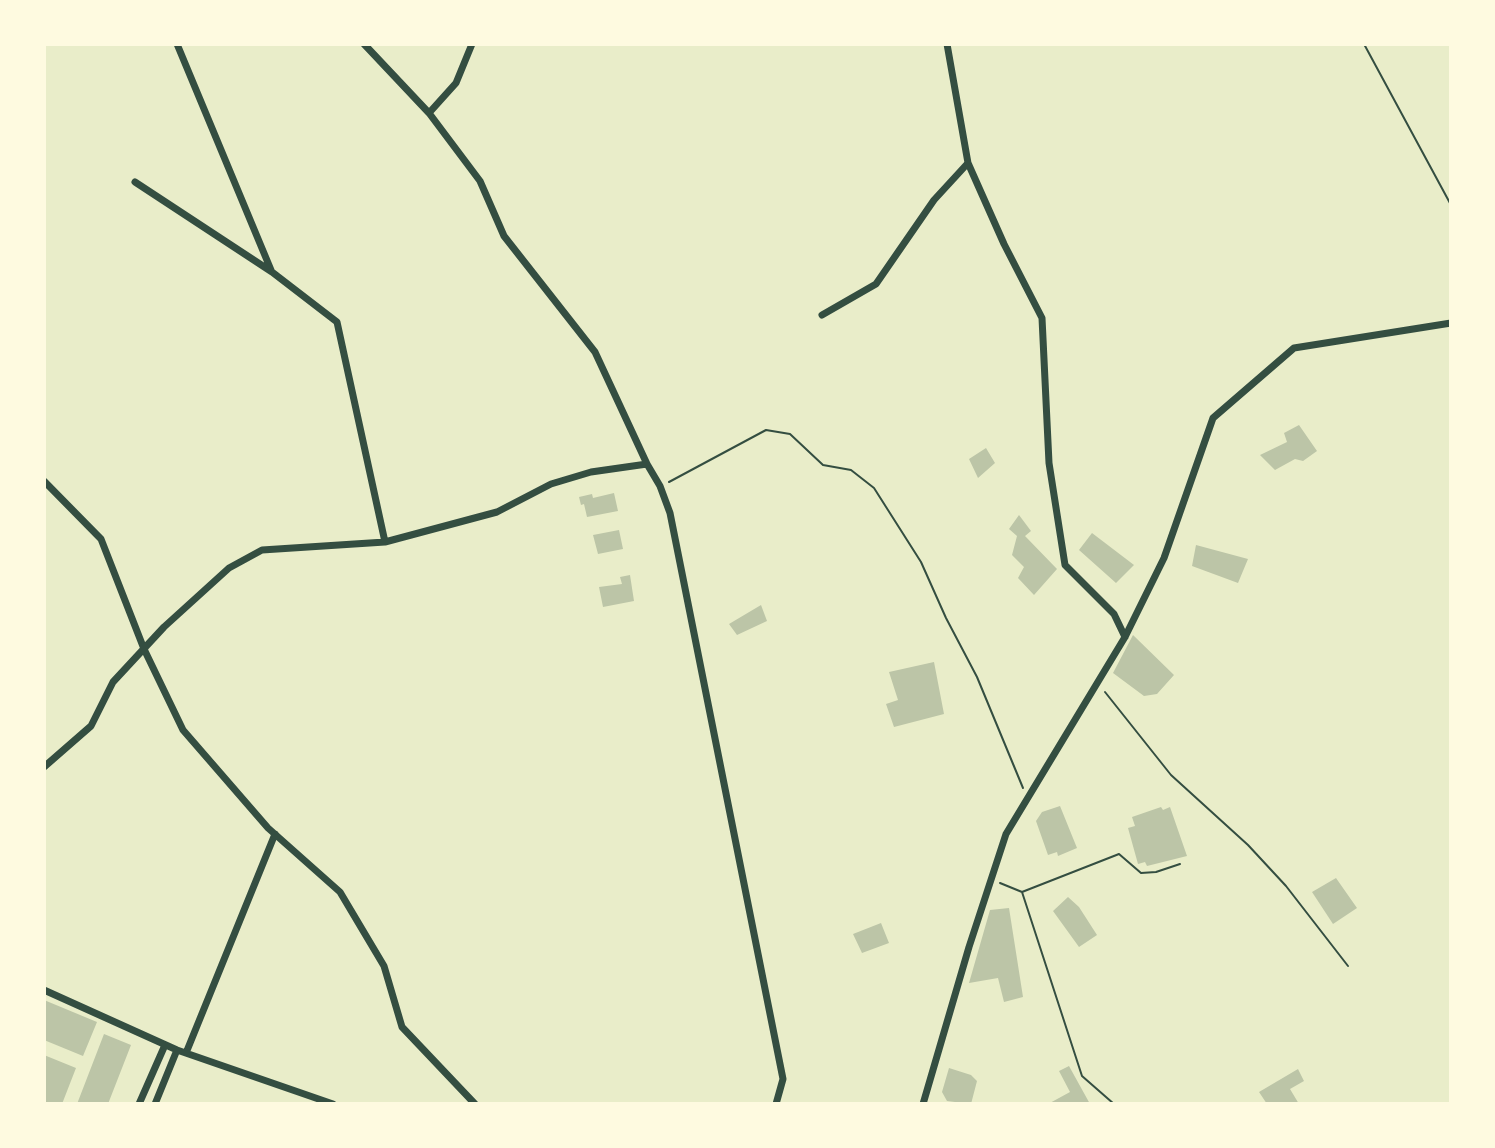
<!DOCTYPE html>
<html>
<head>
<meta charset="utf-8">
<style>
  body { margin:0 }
  #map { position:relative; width:1495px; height:1148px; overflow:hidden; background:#e9edc9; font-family:Merriweather,serif }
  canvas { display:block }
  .frame { position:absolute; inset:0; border:46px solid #fefae0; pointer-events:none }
</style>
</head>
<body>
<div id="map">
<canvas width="1495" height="1148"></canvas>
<div class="frame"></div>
</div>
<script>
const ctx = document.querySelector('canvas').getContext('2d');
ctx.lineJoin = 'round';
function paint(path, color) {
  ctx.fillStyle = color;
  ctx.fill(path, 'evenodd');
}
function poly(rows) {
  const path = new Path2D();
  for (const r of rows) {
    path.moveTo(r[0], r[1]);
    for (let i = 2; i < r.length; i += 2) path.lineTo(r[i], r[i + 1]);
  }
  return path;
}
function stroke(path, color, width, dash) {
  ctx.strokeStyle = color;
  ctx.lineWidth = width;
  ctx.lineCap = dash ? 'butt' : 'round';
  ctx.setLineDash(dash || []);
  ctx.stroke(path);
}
paint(poly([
  [1299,425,1317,451,1303,461,1295,459,1275,470,1260,455,1287,442,1284,433],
  [986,448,995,463,978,478,969,459],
  [614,493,618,511,587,517,584,504,581,505,579,497,592,494,593,498],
  [1019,515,1031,531,1025,536,1057,569,1034,595,1018,578,1024,567,1012,555,1017,536,1009,529],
  [619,530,623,549,598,554,593,535],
  [1092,533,1134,565,1116,583,1079,550],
  [1196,545,1248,559,1238,583,1192,566],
  [630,575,634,601,603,607,599,587,622,584,620,577],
  [761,605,767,621,737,635,729,624],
  [1133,635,1174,675,1157,694,1144,696,1113,673],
  [934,662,944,714,894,727,886,704,898,700,889,672],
  [1060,806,1077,848,1058,856,1057,852,1048,855,1036,821,1042,812],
  [1161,807,1163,810,1170,807,1187,856,1147,866,1145,862,1138,864,1128,828,1135,826,1132,817],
  [1336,878,1357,908,1333,924,1312,892],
  [1068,897,1079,907,1097,935,1079,947,1053,911],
  [1009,908,1023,997,1004,1002,998,978,969,983,990,910],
  [881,923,889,943,862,953,853,934],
  [44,1000,97,1022,83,1056,44,1040],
  [104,1034,131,1045,108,1104,77,1104],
  [44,1055,76,1068,62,1104,44,1104],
  [1069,1066,1090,1104,1048,1104,1070,1092,1059,1071],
  [949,1068,971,1075,977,1081,971,1104,947,1101,942,1092],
  [1298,1069,1304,1081,1290,1089,1299,1104,1267,1104,1259,1092]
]), '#bcc5a7');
stroke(poly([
  [1364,44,1451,205],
  [669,482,766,430,790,434,823,465,851,470,874,488,921,562,946,618,977,677,1023,788],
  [1105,692,1171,775,1248,845,1286,886,1348,966],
  [1000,883,1022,892,1119,854,1141,873,1156,872,1180,864],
  [1022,892,1082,1076,1114,1104]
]), '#344e41', 2);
stroke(poly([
  [177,44,271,270],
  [364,44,429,113],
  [472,44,456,83,429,113,480,181,504,236,595,352,647,464,660,486,670,513,783,1079,776,1104],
  [947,44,968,163,1004,244,1042,318,1049,463,1065,565,1114,614,1125,637],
  [135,182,272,272,337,322,385,542],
  [822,315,876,284,934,200,968,163],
  [44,481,101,539,144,649,183,730,268,828,340,892,384,966,402,1027,475,1104],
  [44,767,91,726,113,682,164,627,229,568,262,550,385,542,497,512,551,484,591,472,647,464],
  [44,990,177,1050,333,1104],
  [186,1053,275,834],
  [139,1104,165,1045],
  [155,1104,177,1050],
  [923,1104,969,947,1006,834,1125,637,1164,558,1213,418,1294,348,1451,323]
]), '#344e41', 7);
</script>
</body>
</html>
